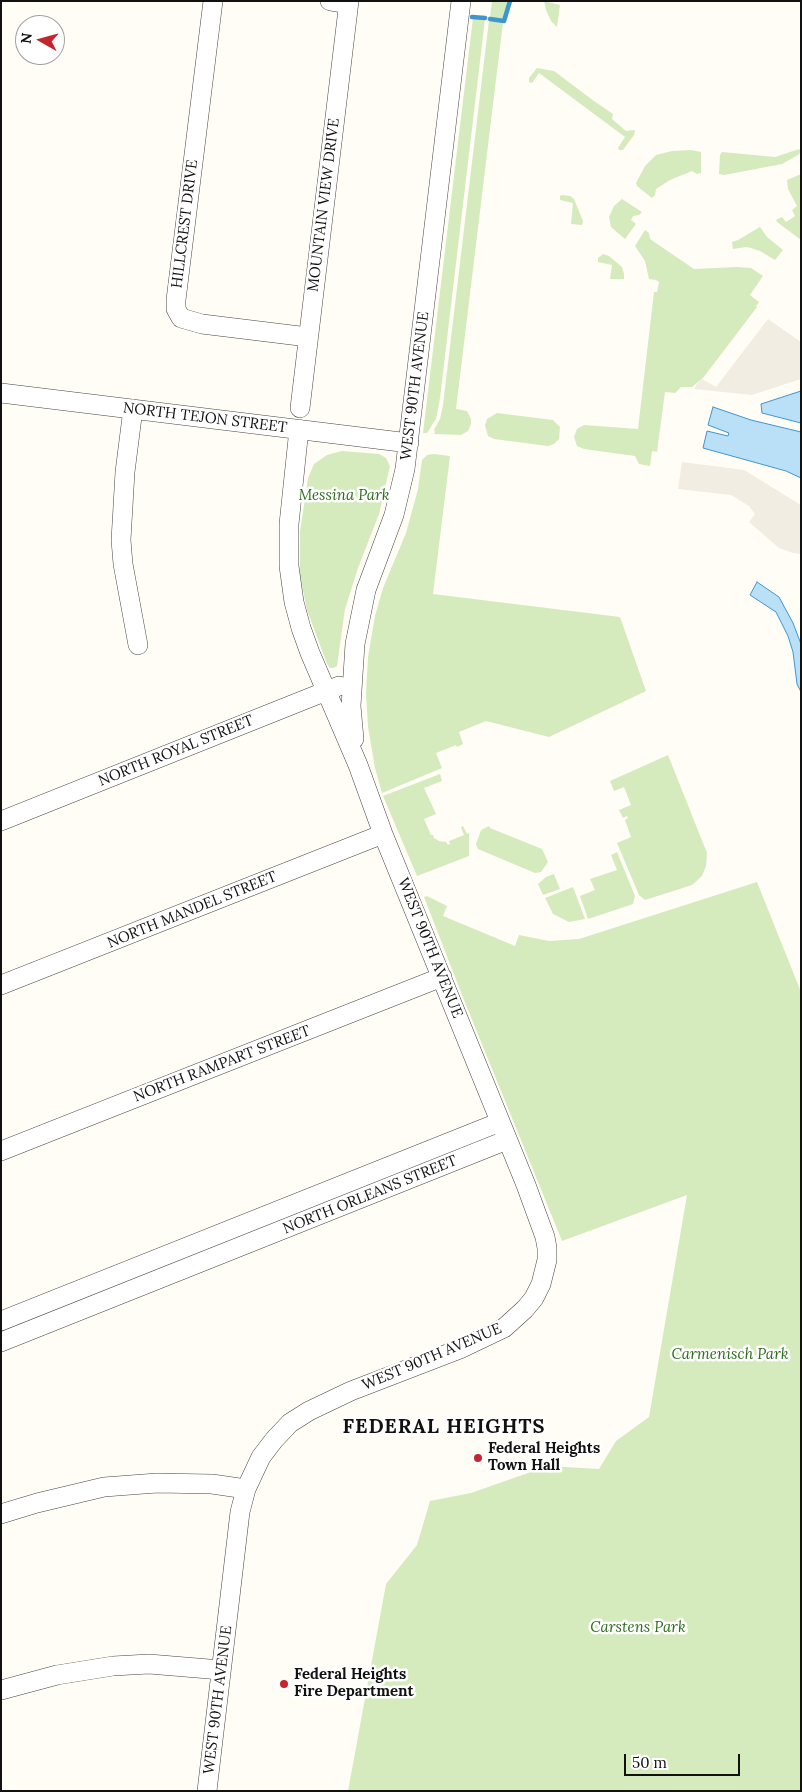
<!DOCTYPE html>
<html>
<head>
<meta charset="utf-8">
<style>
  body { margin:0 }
  #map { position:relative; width:802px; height:1792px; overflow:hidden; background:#fffdf5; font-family:Lora,serif }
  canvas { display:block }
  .frame { position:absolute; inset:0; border:2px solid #111; pointer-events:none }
  .north { position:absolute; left:15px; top:15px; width:50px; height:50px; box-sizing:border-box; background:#fff; border:1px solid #a0a0a0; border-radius:50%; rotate:277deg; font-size:14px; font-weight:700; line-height:20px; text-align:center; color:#111 }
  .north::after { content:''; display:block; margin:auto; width:18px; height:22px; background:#c4262e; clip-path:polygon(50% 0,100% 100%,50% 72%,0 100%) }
  .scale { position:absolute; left:624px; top:1754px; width:116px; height:22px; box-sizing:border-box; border:2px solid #111; border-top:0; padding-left:6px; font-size:15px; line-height:18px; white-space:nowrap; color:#111; -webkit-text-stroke:4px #fff; paint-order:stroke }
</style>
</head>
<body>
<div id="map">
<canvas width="802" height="1792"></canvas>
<div class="frame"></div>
<div class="north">N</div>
<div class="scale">50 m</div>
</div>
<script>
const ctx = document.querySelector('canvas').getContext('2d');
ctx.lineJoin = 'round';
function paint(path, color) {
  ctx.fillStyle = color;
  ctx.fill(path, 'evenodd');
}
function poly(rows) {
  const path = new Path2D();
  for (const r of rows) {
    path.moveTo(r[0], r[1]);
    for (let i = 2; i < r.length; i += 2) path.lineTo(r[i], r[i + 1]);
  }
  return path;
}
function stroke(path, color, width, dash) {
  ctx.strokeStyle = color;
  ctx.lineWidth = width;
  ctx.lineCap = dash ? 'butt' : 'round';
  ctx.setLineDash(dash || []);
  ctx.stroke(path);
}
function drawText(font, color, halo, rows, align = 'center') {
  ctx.font = font + ' Lora,serif';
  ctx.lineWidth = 5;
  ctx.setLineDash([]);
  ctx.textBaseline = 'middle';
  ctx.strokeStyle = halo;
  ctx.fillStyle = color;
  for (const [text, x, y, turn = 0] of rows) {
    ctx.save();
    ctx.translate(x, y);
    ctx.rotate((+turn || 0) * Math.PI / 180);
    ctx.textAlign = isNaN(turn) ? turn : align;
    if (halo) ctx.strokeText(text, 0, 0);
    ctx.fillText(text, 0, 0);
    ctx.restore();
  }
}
paint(poly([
  [492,1,509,1,503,20,490,18],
  [544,1,560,5,557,27,551,21,546,10],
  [473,18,485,19,440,398,436,419,427,433,423,433],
  [489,20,503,22,456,409,467,411,471,419,471,424,468,431,461,435,434,434,435,432,434,430,440,419,443,405],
  [537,68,554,71,594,101,613,114,612,119,626,131,635,130,634,135,623,150,619,150,618,148,625,137,539,73,532,83,529,82,529,78],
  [799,149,801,152,798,155,782,164,724,175,719,174,720,155,722,152,775,157],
  [691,150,701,152,701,173,697,174,692,171,670,180,656,189,655,195,652,198,637,186,636,183,645,166,656,155,672,151],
  [801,174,801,240,777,222,776,220,782,217,786,222,795,216,792,210,797,206,788,189,787,180],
  [562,195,570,196,574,199,583,221,582,225,571,224,573,203,560,200,560,196],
  [622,199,642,212,639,215,633,216,631,220,636,224,625,239,611,227,609,217,614,206],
  [760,227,767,237,783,250,775,260,760,251,751,248,746,247,733,249,732,242,738,240],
  [645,230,649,233,650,239,694,269,737,267,751,268,763,276,750,295,759,302,756,306,757,307,703,378,692,387,681,387,675,393,665,392,657,452,652,451,650,466,639,464,635,456,584,449,577,446,574,437,577,429,584,425,638,429,654,292,657,292,659,282,656,280,649,279,645,261,635,246],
  [603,254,609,256,622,267,624,274,624,279,610,279,612,265,598,262,598,258],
  [497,413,553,420,560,427,559,439,554,444,548,446,494,439,488,436,485,425,487,419],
  [342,451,379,454,386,458,390,466,379,514,358,568,345,609,337,666,333,668,330,668,327,664,307,610,300,575,300,532,308,478,314,464,327,455],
  [434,454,450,456,433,594,620,617,646,691,549,737,486,721,459,732,463,744,457,747,456,745,436,753,442,768,382,793,375,768,368,727,366,693,368,657,375,616,383,588,406,533,418,489,422,460,427,455],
  [668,755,707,853,706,866,702,876,692,885,645,900,639,895,617,843,631,837,625,820,628,818,627,816,623,818,619,810,631,805,624,787,614,791,610,781],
  [440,774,442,781,424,788,436,814,424,819,431,835,433,835,434,838,439,841,446,842,448,845,450,844,449,841,464,835,461,827,463,826,467,834,469,833,469,856,417,876,383,796],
  [489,826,490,828,542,849,548,862,541,872,535,873,478,849,476,844,481,830],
  [617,852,635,896,633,904,588,919,580,896,595,890,590,879,617,870,611,855],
  [554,874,560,889,543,895,538,884,546,877],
  [757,882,801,992,801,1791,348,1791,386,1584,417,1545,430,1501,471,1493,548,1466,599,1469,616,1441,649,1417,687,1195,562,1241,462,995,424,897,427,896,447,906,443,916,515,946,519,935,549,941,579,939],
  [573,887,585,919,569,922,553,914,545,898]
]), '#d5ebbd');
paint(poly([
  [768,319,801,342,801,379,752,395,695,389,696,385,702,379,716,387],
  [682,462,744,470,801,505,801,554,793,553,779,548,749,522,755,514,749,506,731,495,678,489]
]), '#f1ede2');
const water = poly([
  [801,391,801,423,762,413,761,404,801,391],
  [713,407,751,420,801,432,801,478,786,471,703,448,707,431,728,436,729,433,708,425,713,407],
  [757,582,779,597,793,623,801,644,801,692,797,684,793,652,788,636,776,612,750,595,757,582]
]);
paint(water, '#b9e0f7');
stroke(water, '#3f96cf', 1);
stroke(poly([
  [472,17,485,18],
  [490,19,504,21,510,1]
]), '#3f96cf', 4.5);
const minor = poly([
  [213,1,176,300,176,309,181,318,202,324,308,337],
  [330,1,348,4],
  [1,393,409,443],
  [300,408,349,1],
  [133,409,125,472,121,540,123,564,138,645],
  [354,739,351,706,355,644,366,590,394,515,405,469,461,1],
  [1,821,339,686],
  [1,985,383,834],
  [1,1151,442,977],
  [1,1321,500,1122],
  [1,1342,507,1140],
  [1,1514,37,1503,104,1487,157,1483,212,1484,246,1489],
  [1,1690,57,1675,113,1666,149,1664,221,1670],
  [207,1791,240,1512,246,1489,261,1457,274,1440,290,1423,309,1411,351,1391,460,1349,504,1328,525,1309,534,1298,541,1284,547,1260,547,1248,545,1237,526,1185,383,834,358,765,310,653,301,628,294,602,289,566,289,524,299,429]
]);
stroke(minor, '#444', 20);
stroke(minor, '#fff', 19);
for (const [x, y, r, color] of [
  [478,1458,5,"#c4262e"],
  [284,1684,5,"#c4262e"]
]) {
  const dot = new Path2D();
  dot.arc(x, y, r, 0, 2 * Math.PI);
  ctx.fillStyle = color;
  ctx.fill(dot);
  stroke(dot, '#fff', 2);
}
drawText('15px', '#111', '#fff', [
  ["MOUNTAIN VIEW DRIVE",324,205,-83],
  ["HILLCREST DRIVE",185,224,-83],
  ["WEST 90TH AVENUE",415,386,-83],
  ["NORTH TEJON STREET",205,418,7],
  ["NORTH ROYAL STREET",176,751,-22],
  ["NORTH MANDEL STREET",192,910,-22],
  ["WEST 90TH AVENUE",430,948,68],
  ["NORTH RAMPART STREET",222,1064,-21],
  ["NORTH ORLEANS STREET",370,1195,-22],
  ["WEST 90TH AVENUE",432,1357,-23],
  ["WEST 90TH AVENUE",218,1700,-83]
]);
drawText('italic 15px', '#2f6b1f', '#fff', [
  ["Messina Park",344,496],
  ["Carmenisch Park",730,1355],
  ["Carstens Park",638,1628]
]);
drawText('bold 15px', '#111', '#fff', [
  ["Federal Heights",488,1449],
  ["Town Hall",488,1466],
  ["Federal Heights",294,1675],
  ["Fire Department",294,1692]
], 'left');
ctx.letterSpacing = '1px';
drawText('bold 20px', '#111', '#fff', [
  ["FEDERAL HEIGHTS",444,1427]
]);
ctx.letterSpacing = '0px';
</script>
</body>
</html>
